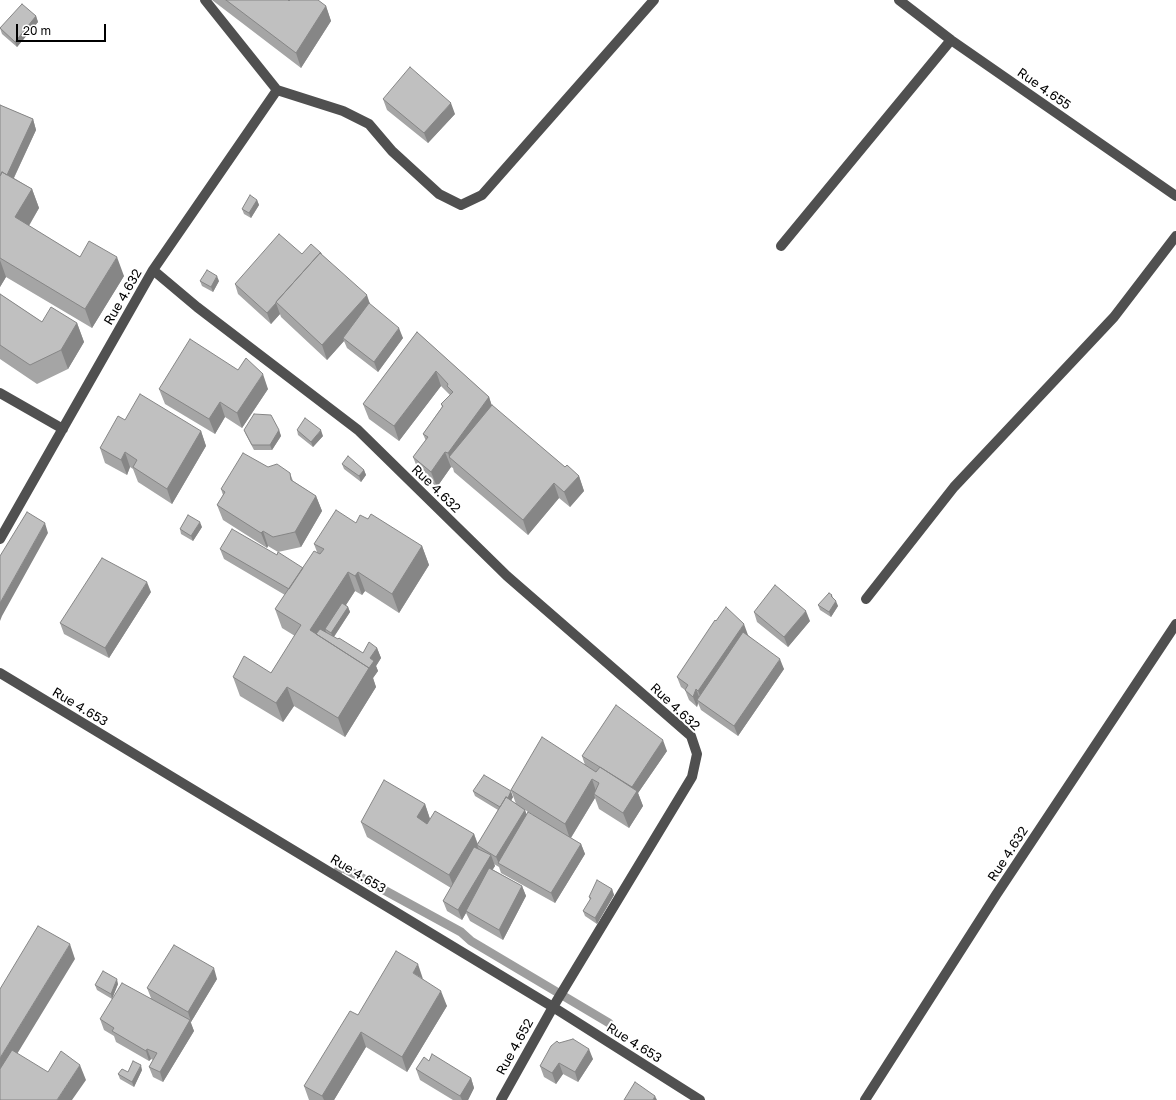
<!DOCTYPE html>
<html>
<head>
<meta charset="utf-8">
<style>
  body { margin:0 }
  #map { position:relative; width:1176px; height:1100px; overflow:hidden; background:#fff; font-family:"Golos Text",sans-serif }
  canvas { display:block }
  .scale { position:absolute; left:16px; top:24px; width:90px; height:18px; box-sizing:border-box; border:2px solid #000; border-top:0; padding-left:5px; font-size:12px; line-height:14px; white-space:nowrap; color:#000; -webkit-text-stroke:3px #fff; paint-order:stroke }
</style>
</head>
<body>
<div id="map">
<canvas width="1176" height="1100"></canvas>
<div class="scale">20 m</div>
</div>
<script>
const ctx = document.querySelector('canvas').getContext('2d');
ctx.lineJoin = 'round';
function poly(rows) {
  const path = new Path2D();
  for (const r of rows) {
    path.moveTo(r[0], r[1]);
    for (let i = 2; i < r.length; i += 2) path.lineTo(r[i], r[i + 1]);
  }
  return path;
}
function stroke(path, color, width, dash) {
  ctx.strokeStyle = color;
  ctx.lineWidth = width;
  ctx.lineCap = dash ? 'butt' : 'round';
  ctx.setLineDash(dash || []);
  ctx.stroke(path);
}
function paint(path, color) {
  ctx.fillStyle = color;
  ctx.fill(path, 'evenodd');
}
function drawText(font, color, halo, rows, align = 'center') {
  ctx.font = font + ' "Golos Text",sans-serif';
  ctx.lineWidth = 4;
  ctx.setLineDash([]);
  ctx.textBaseline = 'middle';
  ctx.strokeStyle = halo;
  ctx.fillStyle = color;
  for (const [text, x, y, turn = 0] of rows) {
    ctx.save();
    ctx.translate(x, y);
    ctx.rotate((+turn || 0) * Math.PI / 180);
    ctx.textAlign = isNaN(turn) ? turn : align;
    if (halo) ctx.strokeText(text, 0, 0);
    ctx.fillText(text, 0, 0);
    ctx.restore();
  }
}
stroke(poly([
  [337,874,340,866,461,932,471,941,609,1023]
]), '#9e9e9e', 9);
stroke(poly([
  [205,0,277,90],
  [899,0,951,40,1176,196],
  [781,246,951,40],
  [153,270,277,90,343,111,369,124,392,151,439,194,461,205,482,195,654,0],
  [0,393,63,429],
  [0,539,153,270,197,307,358,430,507,576,691,736,697,754,692,777,553,1007,501,1100],
  [866,599,954,487,1114,317,1176,236],
  [0,673,553,1007,700,1100],
  [865,1100,996,895,1176,624]
]), '#505050', 10);
paint(poly([
  [212,0,288,0,289,1,326,6,331,21,301,68],
  [36,16,38,22,17,47,2,34,0,28],
  [383,99,455,114,428,143,387,110],
  [0,105,33,119,36,130,14,178,32,189,39,208,29,226,80,257,124,276,92,328,6,277,0,287],
  [257,200,259,205,251,218,244,214,242,209],
  [321,253,322,255,403,338,378,372,347,348,344,341,327,360,281,317,280,314,271,324,238,294,235,284,302,254],
  [200,281,219,281,213,292,202,286],
  [0,294,42,322,77,323,84,342,68,369,37,384,0,359],
  [417,332,489,397,492,406,565,467,579,476,584,491,570,507,559,498,528,535,454,472,453,468,451,467,437,487,419,472,413,457,426,441,423,434,442,407,441,404,450,395,441,386,399,441,369,419,363,404],
  [238,370,268,389,242,428,225,417,215,434,165,404,159,389],
  [125,420,201,431,206,446,172,504,138,482,133,469,130,467,127,475,105,463,100,448],
  [244,430,279,430,281,436,272,450,254,450,246,435],
  [297,430,323,436,313,447,298,435],
  [342,464,364,470,366,475,361,482,344,469],
  [268,467,290,473,293,481,316,496,322,511,301,547,278,552,268,546,267,548,223,520,217,505,223,495,221,489],
  [356,523,422,546,429,565,399,613,365,591,362,595,355,591,346,605,348,607,350,612,334,637,363,653,377,648,381,658,376,666,378,671,373,678,376,687,345,737,294,706,283,722,240,696,233,677,271,673,295,636,282,628,275,609,285,595,224,559,220,549,303,568,317,552,314,544],
  [202,527,193,541,181,534,180,529],
  [151,592,109,658,64,634,60,623],
  [832,595,833,598,838,606,831,617,820,610,818,605],
  [754,612,810,621,788,647,757,622],
  [716,621,748,635,784,669,738,736,701,710,698,703,697,707,689,700,685,690,681,687,677,677],
  [667,751,638,793,643,806,629,828,599,809,595,798,571,838,581,844,585,854,555,903,501,873,499,867,494,864,495,866,492,869,522,886,526,896,503,940,470,921,466,913,462,920,447,911,443,901,451,888,367,837,361,822,425,804,430,819,474,834,478,844,498,810,475,796,473,791,513,797,511,800,516,804,511,790,585,765,582,756],
  [522,808,533,815,526,815,525,810],
  [612,889,614,895,597,924,585,916,583,911,590,900,589,897],
  [217,979,191,1022,190,1022,194,1031,163,1082,153,1077,149,1067,153,1060,151,1059,149,1061,116,1042,114,1036,104,1030,100,1019,151,998,147,988],
  [423,979,447,1006,407,1072,366,1047,334,1100,309,1100,304,1086,358,1015],
  [118,984,112,999,97,990,95,985],
  [559,1043,593,1059,578,1082,563,1074,556,1084,544,1077,540,1066],
  [429,1061,471,1078,474,1088,468,1100,453,1100,420,1080,416,1069],
  [142,1070,134,1087,120,1079,118,1074]
]), '#a5a5a5');
paint(poly([
  [326,6,331,21,301,68,296,53],
  [36,16,38,22,17,47,15,42],
  [451,103,455,114,428,143,424,133],
  [33,119,36,130,9,188,5,178],
  [32,189,39,208,22,237,15,217],
  [257,200,259,205,251,218,249,213],
  [117,257,124,276,92,328,85,309],
  [0,260,6,277,0,287],
  [217,276,219,281,213,292,211,287],
  [367,295,372,310,343,338,344,341,327,360,322,345],
  [276,303,280,314,271,324,267,313],
  [77,323,84,342,68,369,61,350],
  [399,328,403,338,378,372,374,362],
  [436,371,441,386,399,441,394,426],
  [263,374,268,389,242,428,237,413],
  [489,397,494,412,449,457,453,468,448,453],
  [220,402,225,417,215,434,209,419],
  [279,430,281,436,272,450,270,445],
  [321,430,323,436,313,447,311,442],
  [201,431,206,446,172,504,167,489],
  [125,452,130,467,127,475,121,460],
  [445,452,451,467,437,487,431,472],
  [364,470,366,475,361,482,359,476],
  [579,476,584,491,570,507,564,492],
  [554,483,559,498,528,535,523,520],
  [316,496,322,511,301,547,295,532],
  [200,522,202,527,193,541,191,536],
  [45,523,48,533,2,616,0,621,0,603],
  [263,531,268,546,267,548,261,533],
  [422,546,429,565,399,613,392,594],
  [348,572,355,591,329,631,325,629,327,634,321,644,310,630],
  [358,572,365,591,362,595,355,576],
  [147,582,151,592,109,658,105,648],
  [836,601,838,606,831,617,829,612],
  [348,607,350,612,333,638,331,633],
  [806,611,810,621,788,647,784,637],
  [744,624,748,635,702,701,698,691],
  [377,648,381,658,376,666,378,671,373,678,376,687,345,737,338,718,370,658],
  [780,659,784,669,738,736,734,726],
  [287,687,294,706,283,722,276,703],
  [696,689,700,699,697,700,698,703,697,707,693,697],
  [663,740,667,751,638,793,643,806,629,828,623,813,631,787],
  [592,779,597,794,594,794,595,798,570,839,565,824],
  [511,791,513,797,504,814,502,809],
  [425,804,430,819,423,832,417,817],
  [525,810,529,821,499,864,496,857],
  [474,834,478,846,477,845,479,850,455,890,449,875],
  [581,844,585,854,555,903,551,893],
  [491,855,495,866,467,912,466,911,466,913,462,920,458,910],
  [522,886,526,896,503,940,499,930],
  [612,889,614,895,597,924,595,918],
  [70,944,75,959,0,1082,0,1058],
  [418,964,423,979,413,973],
  [214,968,217,979,191,1022,188,1012],
  [117,979,118,984,112,999,111,994],
  [441,991,447,1006,407,1072,402,1057],
  [190,1020,194,1031,163,1082,160,1072],
  [361,1032,366,1047,334,1100,324,1100,322,1096],
  [147,1049,151,1059,149,1061,146,1051],
  [589,1049,593,1059,578,1082,575,1072],
  [559,1063,563,1074,556,1084,552,1073],
  [80,1065,86,1080,72,1100,57,1100],
  [141,1065,142,1070,134,1087,132,1082],
  [471,1078,474,1088,468,1100,462,1100,460,1096],
  [655,1096,657,1100,653,1100]
]), '#868686');
const building = poly([
  [226,0,288,0,289,1,290,0,318,0,326,6,296,53,226,0],
  [22,4,36,16,15,42,0,28,22,4],
  [410,67,451,103,424,133,383,99,410,67],
  [0,105,33,119,7,175,2,172,0,176,0,105],
  [2,172,32,189,15,217,80,257,89,241,117,257,85,309,0,258,0,176,2,172],
  [250,195,257,200,249,213,242,209,250,195],
  [279,234,302,254,311,244,321,253,321,254,320,253,276,302,276,303,267,313,235,284,279,234],
  [320,253,367,295,322,345,276,302,320,253],
  [207,270,217,276,211,287,200,281,207,270],
  [0,294,42,322,51,307,77,323,61,350,30,365,0,345,0,294],
  [369,303,399,328,374,362,343,338,369,303],
  [417,332,489,397,448,453,445,452,431,472,413,457,428,437,423,434,443,406,441,404,453,392,447,386,448,384,436,371,394,426,363,404,417,332],
  [190,339,238,370,246,358,263,374,237,413,220,402,209,419,159,389,190,339],
  [140,394,201,431,167,489,133,467,137,460,125,452,121,460,100,448,118,416,125,420,140,394],
  [492,405,565,467,567,465,579,476,564,492,554,483,523,520,449,457,492,405],
  [254,414,271,415,279,430,270,445,252,445,244,430,254,414],
  [305,418,321,430,311,442,297,430,305,418],
  [243,453,268,467,277,464,290,473,291,480,316,496,295,532,273,537,263,531,261,533,217,505,225,492,221,489,243,453],
  [348,456,364,470,359,476,342,464,348,456],
  [336,510,356,523,360,515,368,519,371,514,422,546,392,594,358,572,355,576,348,572,310,630,369,668,338,718,287,687,276,703,233,677,244,656,271,673,301,625,275,609,314,551,320,554,324,549,314,544,336,510],
  [27,512,45,523,0,603,0,556,27,512],
  [188,515,200,522,191,536,180,529,188,515],
  [232,529,277,555,278,552,303,568,289,589,220,549,232,529],
  [102,558,147,582,105,648,60,623,102,558],
  [775,585,806,611,784,637,754,612,775,585],
  [829,593,832,595,831,596,836,601,829,612,818,605,829,593],
  [342,603,348,607,331,633,325,629,342,603],
  [726,607,744,624,698,691,696,689,693,697,685,690,688,685,677,677,715,620,716,621,726,607],
  [320,629,338,639,339,638,363,653,369,642,377,648,370,658,374,661,369,668,316,634,320,629],
  [743,632,780,659,734,726,697,700,743,632],
  [616,705,663,740,632,787,582,756,616,705],
  [542,737,596,772,600,767,637,791,623,813,594,794,599,783,592,779,565,824,511,790,542,737],
  [484,775,511,791,508,798,506,797,500,807,473,791,484,775],
  [384,780,425,804,417,817,427,824,435,811,474,834,449,875,361,822,384,780],
  [506,797,525,810,496,857,477,845,506,797],
  [528,812,581,844,551,893,498,863,528,812],
  [474,847,491,855,458,910,443,901,474,847],
  [489,868,522,886,499,930,466,911,489,868],
  [597,880,612,889,595,918,583,911,591,898,589,897,597,880],
  [38,926,70,944,0,1058,0,989,38,926],
  [174,945,214,968,188,1012,147,988,174,945],
  [396,951,418,964,413,973,441,991,402,1057,361,1032,322,1096,304,1086,350,1011,358,1015,396,951],
  [103,971,117,979,111,994,95,985,103,971],
  [122,983,190,1020,160,1072,149,1067,157,1053,147,1049,146,1051,112,1031,114,1028,100,1019,122,983],
  [573,1039,589,1049,575,1072,559,1063,552,1073,540,1066,551,1046,557,1041,559,1043,573,1039],
  [12,1050,48,1072,61,1051,80,1065,57,1100,0,1100,0,1069,12,1050],
  [432,1054,471,1078,460,1096,416,1069,424,1057,429,1061,432,1054],
  [133,1061,141,1065,132,1082,118,1074,122,1069,128,1072,133,1061],
  [635,1082,655,1096,653,1100,624,1100,635,1082]
]);
paint(building, '#c0c0c0');
stroke(building, '#868686', 1);
drawText('13px', '#000', '#fff', [
  ["Rue 4.655",1044,89,35],
  ["Rue 4.632",123,297,-60],
  ["Rue 4.632",436,489,44],
  ["Rue 4.653",80,707,31],
  ["Rue 4.632",675,707,43],
  ["Rue 4.632",1008,854,-57],
  ["Rue 4.653",358,874,31],
  ["Rue 4.653",634,1043,32],
  ["Rue 4.652",515,1047,-61]
]);
</script>
</body>
</html>
